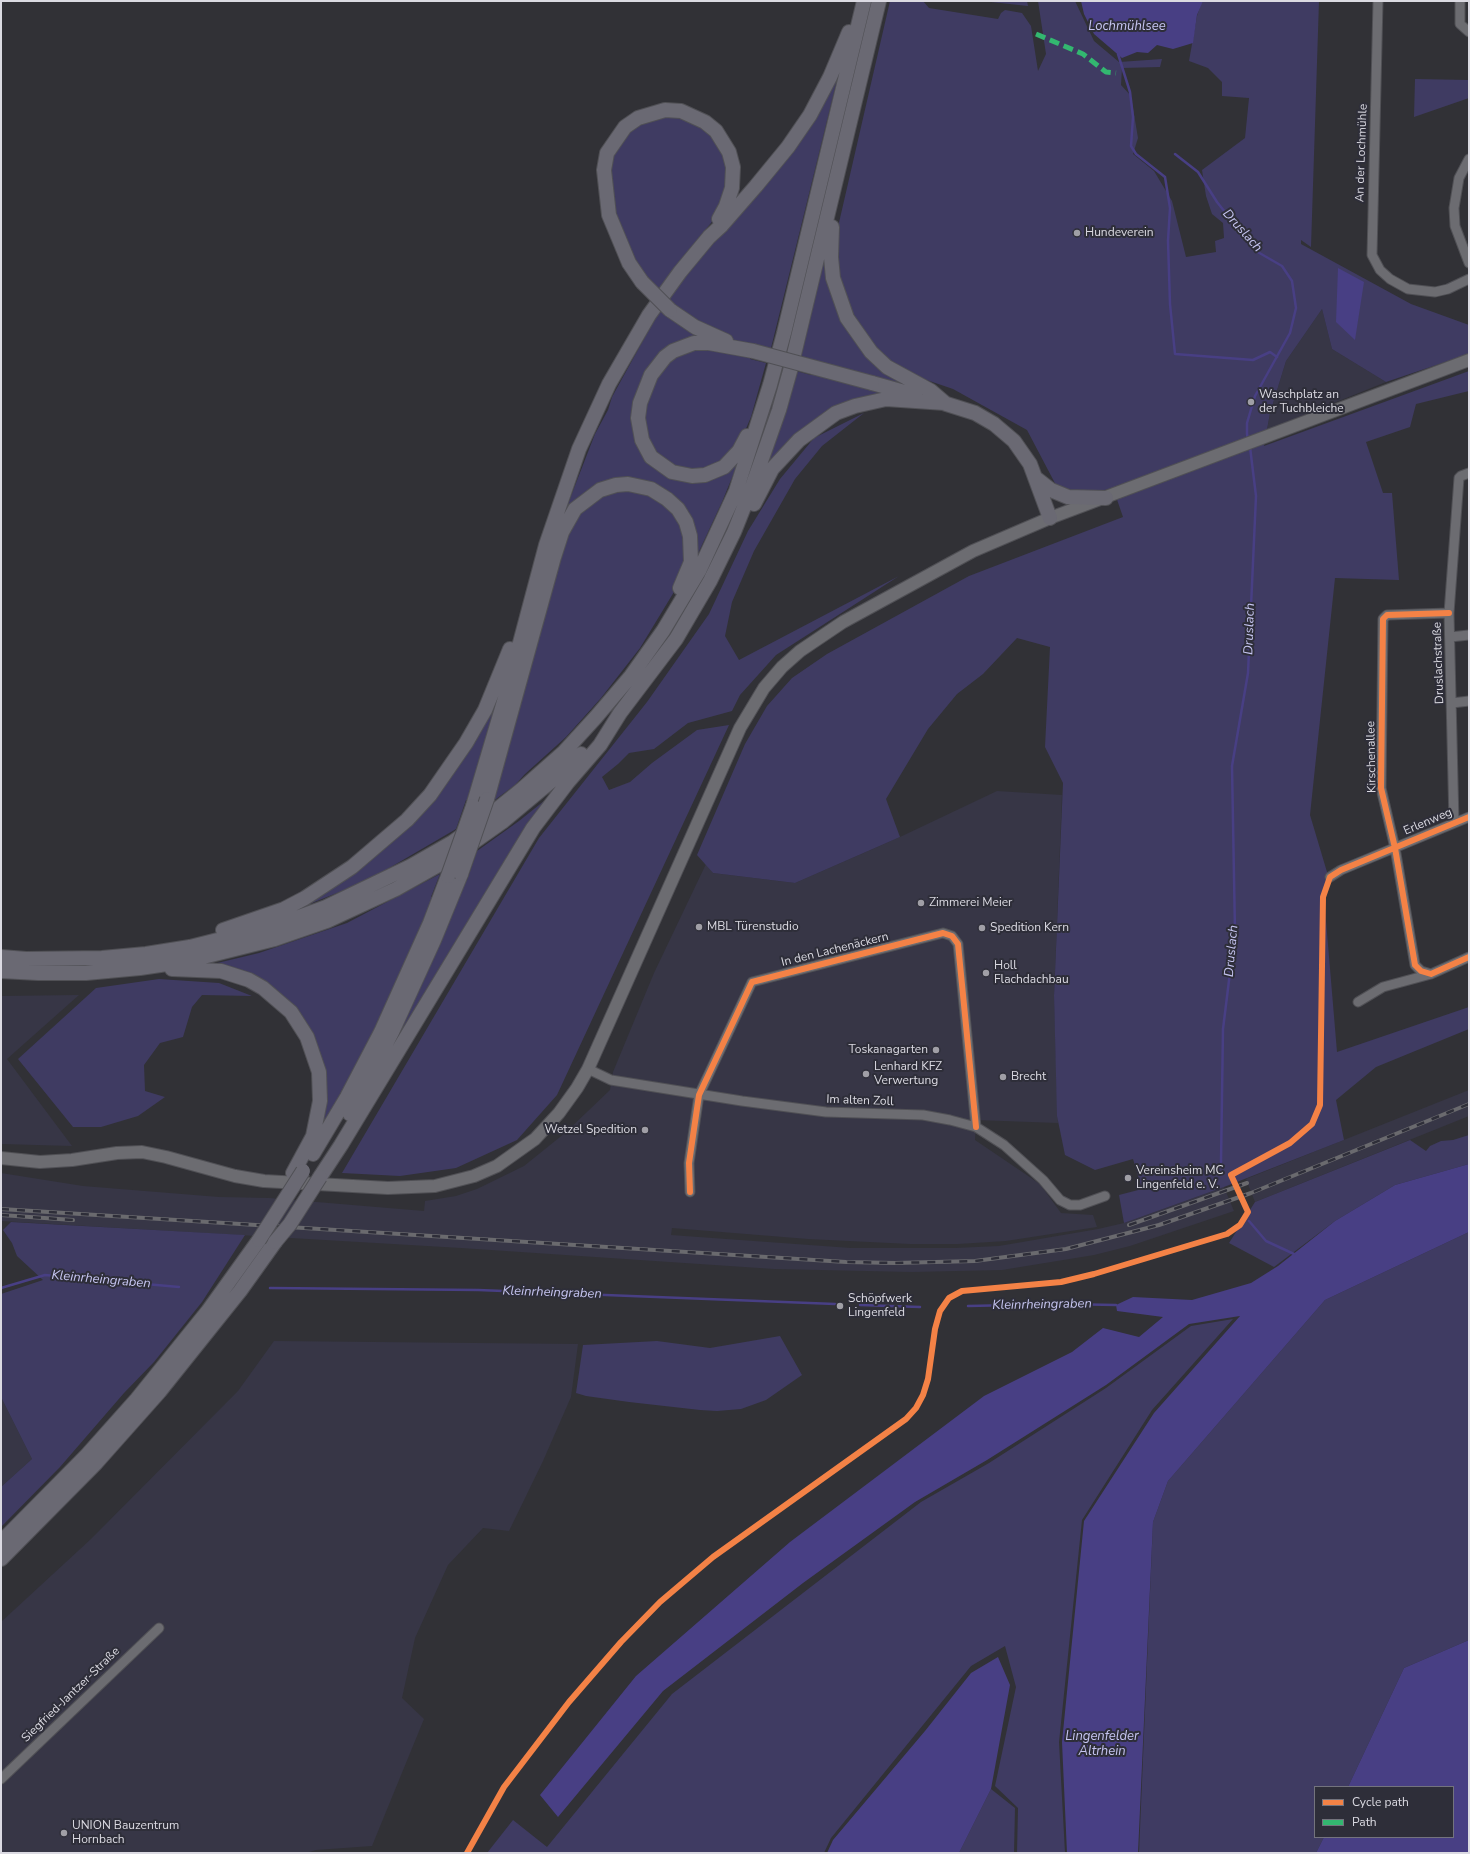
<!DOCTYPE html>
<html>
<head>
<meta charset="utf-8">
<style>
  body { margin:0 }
  #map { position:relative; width:1470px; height:1854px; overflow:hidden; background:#313136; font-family:"Nunito Sans",sans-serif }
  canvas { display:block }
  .frame { position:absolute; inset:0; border:2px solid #dbdae2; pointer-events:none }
  .legend { position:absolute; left:1314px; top:1786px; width:140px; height:52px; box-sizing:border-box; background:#2e2e39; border:1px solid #73737d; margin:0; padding:5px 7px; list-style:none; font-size:12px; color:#dbdae2 }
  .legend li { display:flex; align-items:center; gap:8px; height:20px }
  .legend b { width:20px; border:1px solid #73737d }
</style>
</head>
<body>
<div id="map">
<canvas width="1470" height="1854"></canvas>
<div class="frame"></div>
<ul class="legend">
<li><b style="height:5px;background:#f48246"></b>Cycle path</li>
<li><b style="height:5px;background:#33b770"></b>Path</li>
</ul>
</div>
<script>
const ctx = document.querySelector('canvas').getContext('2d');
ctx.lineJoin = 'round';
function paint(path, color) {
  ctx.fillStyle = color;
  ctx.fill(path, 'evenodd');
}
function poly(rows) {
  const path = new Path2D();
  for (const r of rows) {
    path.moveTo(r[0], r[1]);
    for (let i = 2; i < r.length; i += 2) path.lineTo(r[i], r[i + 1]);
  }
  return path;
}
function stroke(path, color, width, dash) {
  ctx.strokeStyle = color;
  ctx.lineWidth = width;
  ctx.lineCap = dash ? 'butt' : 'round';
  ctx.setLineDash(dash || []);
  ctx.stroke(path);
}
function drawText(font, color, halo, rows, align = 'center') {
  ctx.font = font + ' "Nunito Sans",sans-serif';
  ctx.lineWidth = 4;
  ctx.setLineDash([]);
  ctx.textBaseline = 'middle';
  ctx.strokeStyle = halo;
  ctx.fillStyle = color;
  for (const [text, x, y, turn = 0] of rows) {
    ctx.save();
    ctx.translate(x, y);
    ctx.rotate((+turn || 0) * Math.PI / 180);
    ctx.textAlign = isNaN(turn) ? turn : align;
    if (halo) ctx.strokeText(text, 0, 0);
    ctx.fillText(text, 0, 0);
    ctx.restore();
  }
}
paint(poly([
  [1322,309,1332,349,1386,382,1267,430,1270,413,1286,361],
  [997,791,1062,795,1054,996,1058,1123,976,1120,975,1140,1040,1184,1061,1213,1093,1215,1097,1227,1006,1241,958,1244,910,1244,808,1239,672,1228,671,1235,851,1248,955,1248,999,1246,1098,1229,1124,1223,1224,1187,1234,1211,1130,1246,1094,1255,1002,1270,912,1272,774,1269,461,1248,1,1221,1,1173,83,1186,219,1197,269,1198,424,1211,425,1201,456,1196,477,1189,524,1166,565,1133,610,1090,613,1072,654,973,706,864,713,873,795,883,900,837],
  [79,995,7,1059,72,1146,1,1144,1,996],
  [1469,1090,1469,1116,1255,1202,1246,1179],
  [274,1341,578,1344,571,1397,543,1461,509,1531,483,1528,448,1565,415,1638,402,1698,424,1719,372,1846,316,1850,306,1853,1,1853,1,1622,91,1539,238,1391],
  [1,1397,32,1459,1,1487]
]), '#373646');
paint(poly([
  [890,1,923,1,929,8,998,19,1001,13,1005,10,1022,13,1031,26,1038,71,1046,54,1038,1,1075,1,1094,41,1119,62,1162,59,1160,67,1122,68,1121,85,1131,96,1138,138,1133,154,1154,171,1172,201,1186,257,1216,252,1215,241,1224,238,1223,223,1212,214,1206,196,1202,170,1245,138,1249,98,1222,96,1222,82,1208,68,1189,61,1197,16,1201,4,1203,1,1319,1,1311,247,1301,240,1301,244,1411,304,1469,325,1469,354,1386,382,1332,349,1322,309,1286,361,1270,413,1264,446,1469,371,1469,391,1416,404,1410,427,1366,442,1383,493,1392,493,1399,580,1335,578,1310,815,1327,872,1331,879,1324,897,1337,1052,1469,1007,1469,1029,1376,1067,1336,1100,1344,1140,1224,1187,1124,1223,1119,1195,1142,1189,1133,1159,1095,1170,1065,1155,1057,1116,1054,996,1063,783,1045,747,1050,647,1017,638,983,674,957,694,928,729,886,799,900,837,795,883,713,873,697,855,745,744,767,706,792,678,827,654,969,576,1123,517,1113,488,1092,493,1069,493,1057,487,1027,430,953,389,909,374,879,352,862,331,848,307,837,272,835,240],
  [982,1,1027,1,1028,6],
  [840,68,771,348,732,340,715,334,671,302,703,335,671,347,634,425,673,476,737,460,738,463,722,502,695,560,685,512,620,481,562,519,595,434,608,410,612,397,656,317,668,299],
  [1415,79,1469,80,1469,98,1414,117],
  [657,116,690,118,718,141,729,170,720,212,683,257,659,290,649,278,646,279,618,232,607,169,626,131],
  [824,256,843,317,920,390,815,363,815,360,800,356],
  [691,347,751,356,750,359,766,363,751,417,738,447,711,469,681,471,651,450,642,411,662,365],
  [796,371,811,375,811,372,886,392,865,397,766,468],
  [864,413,822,446,795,479,754,551,732,602,725,636,739,660,899,576,776,655,740,695,732,711,688,723,654,749,629,753,618,764,602,777,609,790,630,782,652,763,697,730,729,725,557,1095,517,1140,456,1168,400,1176,342,1173,539,838,647,702,709,614,748,531,780,479,814,438],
  [613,490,643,491,672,509,688,541,680,582,640,648,601,698,566,737,525,774,515,785,492,802,558,555,578,513],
  [500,689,469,800,466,800,456,829,367,881,287,913,385,846],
  [554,793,363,1100,464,879,467,880,477,851,519,821],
  [440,874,431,897,434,898,369,1044,318,1136,324,1104,294,1010,209,965,259,953,347,923],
  [159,979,219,983,252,996,202,995,192,1007,183,1037,160,1043,144,1065,145,1091,165,1097,138,1116,101,1127,73,1127,18,1059,96,988],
  [1469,1135,1469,1164,1395,1185,1335,1221,1274,1267,1229,1243,1255,1202,1410,1140,1426,1151,1430,1146,1441,1141,1453,1140],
  [11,1222,245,1235,202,1302,154,1362,124,1393,60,1467,1,1527,1,1487,32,1459,1,1397,1,1294,43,1280,17,1256,12,1243,3,1230],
  [1469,1232,1469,1640,1404,1668,1348,1787,1315,1787,1315,1837,1324,1837,1316,1853,1139,1853,1153,1522,1168,1481,1325,1300],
  [1233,1319,1152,1410,1082,1520,1059,1742,1065,1853,1017,1853,1018,1808,995,1786,1016,1687,1005,1646,971,1666,831,1838,824,1853,487,1853,513,1820,547,1847,672,1694,921,1502,989,1463,1106,1388,1191,1326],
  [780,1336,802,1375,766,1400,741,1409,717,1411,700,1410,629,1402,586,1396,576,1393,583,1345,657,1341,710,1348],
  [991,1789,1015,1808,1014,1853,959,1853]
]), '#3f3b62');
paint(poly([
  [1081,1,1203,1,1197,15,1193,43,1173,49,1157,45,1148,53,1137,52,1122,58,1094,34,1084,14],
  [1338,268,1364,282,1355,340,1336,322],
  [1469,1164,1469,1232,1325,1300,1168,1481,1153,1522,1138,1853,1067,1853,1062,1742,1084,1521,1154,1413,1240,1316,1189,1324,1106,1385,987,1460,915,1502,803,1583,663,1691,558,1817,540,1795,636,1676,790,1542,984,1396,1072,1352,1103,1328,1139,1337,1163,1317,1117,1311,1116,1305,1133,1297,1192,1300,1251,1283,1278,1266,1335,1221,1395,1185],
  [1469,1640,1469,1853,1316,1853,1324,1837,1453,1837,1453,1787,1348,1787,1404,1668],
  [998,1657,1010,1685,991,1789,959,1853,827,1853,833,1840,925,1731,971,1673]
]), '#483f84');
stroke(poly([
  [1118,54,1130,92,1133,117,1131,146,1136,154,1165,177,1170,208,1168,241,1170,304,1175,354,1253,360,1270,352,1277,357],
  [1175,154,1198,172,1217,202,1256,251,1282,266,1292,281,1296,308,1290,333,1255,396,1247,423,1247,434,1248,440],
  [1221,1162,1223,1029,1235,932,1232,766,1248,673,1256,496,1250,447],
  [1249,1221,1266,1241,1294,1254],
  [1,1288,45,1275,179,1287],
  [270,1288,478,1290,835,1304],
  [860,1305,920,1307],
  [968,1306,1062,1304,1116,1305]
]), '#483f84', 2.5);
const minor = poly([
  [1378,1,1372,255,1380,270,1390,279,1408,289,1435,292,1448,289,1469,279],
  [1460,1,1460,24,1469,32],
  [1469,159,1459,178,1454,208,1455,226,1469,263],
  [1450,637,1469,635],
  [1452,703,1469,701],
  [1454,823,1449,613,1459,478,1461,476,1469,473],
  [1330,877,1341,870,1469,817],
  [1431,974,1421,971,1415,965,1395,848,1381,788,1383,619,1387,615,1449,613],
  [1358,1002,1383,987,1431,974,1469,957],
  [588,1069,611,1080,742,1101,826,1112,923,1115,950,1120,976,1127,1004,1145,1043,1180,1060,1200,1070,1205,1080,1205,1105,1196],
  [690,1192,689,1163,699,1095,752,982,943,933,952,936,958,944,976,1127],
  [1,1779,159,1628]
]);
const secondary = poly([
  [1,1158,40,1162,72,1160,117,1153,142,1152,166,1157,235,1176,264,1181,388,1188,435,1186,474,1176,497,1166,535,1139,559,1113,577,1088,588,1069,740,728,764,688,782,667,800,651,843,622,973,551,1050,518,1469,360]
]);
const trunk = poly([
  [832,227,831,257,833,278,847,318,871,352,887,367,931,391,945,403],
  [642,282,629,263,609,215,604,170,607,153,625,127,638,118,665,110,681,111,705,122,716,131,729,152,733,167,732,188,726,206,719,219],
  [670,310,695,327,726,341],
  [872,383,915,395],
  [937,401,975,413,994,424,1014,441,1030,464,1050,518],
  [747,436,739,451,724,467,705,475,692,476,672,472,651,457,642,440,638,418,640,403,651,375,665,357,673,351,694,343,709,343,753,351],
  [1037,479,1051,490,1068,497,1106,498],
  [754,504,772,469,799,440,836,413,855,406,886,399,945,403],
  [487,799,554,557,562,532,575,509,600,490,616,485,628,484,651,489,667,499,678,509,686,522,690,536,691,562,680,588],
  [473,806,508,688,546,545,579,449,609,384,649,315,680,272,709,237,722,225,756,186,788,147,810,115,830,77,849,32],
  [223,930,284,909,305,898,352,867,407,820,430,795,466,743,485,710,510,649],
  [1,957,26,959,102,958,146,954,190,947,277,925,326,907,411,866,453,842,485,819,521,790,564,752,596,717,631,676,663,631,699,571,736,491,770,385,784,333,864,1],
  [172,969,221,971,249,980,263,988,291,1012,307,1037,319,1072,320,1101,313,1136,293,1173],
  [1,971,38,973,86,973,140,968,187,961,275,939,327,921,396,889,451,858,502,822,568,767,581,754],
  [350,1114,392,1032,434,940,461,874],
  [313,1154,347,1097,381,1032,430,923,448,876],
  [320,1177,341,1145,533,828,568,782,600,745,620,713,676,639,710,581,734,532,752,487,779,410,790,371,879,1],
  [1,1542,87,1455,137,1399,208,1311,259,1240],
  [1,1559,96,1463,160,1391,240,1291,275,1242]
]);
stroke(minor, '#505055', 11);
stroke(secondary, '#505055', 14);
stroke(trunk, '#505055', 16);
stroke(minor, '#6c6c71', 9);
stroke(secondary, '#6c6c71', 12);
stroke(trunk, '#6a6973', 14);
const rail = poly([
  [1,1209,846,1262,895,1263,975,1261,1066,1249,1159,1225,1251,1193,1469,1104],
  [1,1215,73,1220],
  [1129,1225,1247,1183]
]);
stroke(rail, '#6a6a6e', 4);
stroke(rail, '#2e2e39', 2.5, [8]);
const trunkBridge = poly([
  [642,282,670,310],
  [753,351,872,383],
  [461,874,487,799],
  [448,876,473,806],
  [259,1240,303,1171],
  [275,1242,290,1224,320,1177]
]);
stroke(trunkBridge, '#505055', 16, []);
stroke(trunkBridge, '#6a6973', 14);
stroke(poly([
  [1036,34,1083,54,1106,72,1116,73]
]), '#33b770', 5, [10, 5]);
stroke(poly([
  [1449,613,1387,615,1383,619,1381,788,1395,848,1415,965,1421,971,1431,974,1469,957],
  [690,1192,689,1163,699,1095,752,982,943,933,952,936,958,944,976,1127],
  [467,1853,504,1787,569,1702,621,1642,660,1602,713,1557,906,1419,916,1408,923,1395,928,1379,935,1329,940,1311,949,1298,962,1291,1061,1282,1094,1274,1227,1234,1240,1225,1248,1212,1231,1175,1290,1143,1312,1124,1320,1105,1323,897,1330,877,1341,870,1469,817]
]), '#f48246', 6);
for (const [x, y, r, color] of [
  [1077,233,4,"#a09fa6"],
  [1251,402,4,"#a09fa6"],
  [921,903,4,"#a09fa6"],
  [699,927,4,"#a09fa6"],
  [982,928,4,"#a09fa6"],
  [986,973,4,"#a09fa6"],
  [936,1050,4,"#a09fa6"],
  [866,1074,4,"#a09fa6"],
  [1003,1077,4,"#a09fa6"],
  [645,1130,4,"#a09fa6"],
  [1128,1178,4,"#a09fa6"],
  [840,1306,4,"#a09fa6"],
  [64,1833,4,"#a09fa6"]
]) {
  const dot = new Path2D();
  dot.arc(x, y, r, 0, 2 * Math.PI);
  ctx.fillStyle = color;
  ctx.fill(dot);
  stroke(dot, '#2e2e39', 1.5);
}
drawText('12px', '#dbdae2', '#2e2e39', [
  ["An der Lochmühle",1362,153,-88],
  ["Druslachstraße",1439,663,-92],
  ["Kirschenallee",1372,757,-91],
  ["Erlenweg",1428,822,-23],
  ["In den Lachenäckern",835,950,-14],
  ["Im alten Zoll",860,1101,2],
  ["Siegfried-Jantzer-Straße",71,1695,-44]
]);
drawText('12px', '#dbdae2', '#2e2e39', [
  ["Hundeverein",1085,233],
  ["Waschplatz an",1259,395],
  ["der Tuchbleiche",1259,409],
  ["Zimmerei Meier",929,903],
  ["MBL Türenstudio",707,927],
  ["Spedition Kern",990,928],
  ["Holl",994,966],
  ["Flachdachbau",994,980],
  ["Toskanagarten",928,1050,"right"],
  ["Lenhard KFZ",874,1067],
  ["Verwertung",874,1081],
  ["Brecht",1011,1077],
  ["Wetzel Spedition",637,1130,"right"],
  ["Vereinsheim MC",1136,1171],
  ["Lingenfeld e. V.",1136,1185],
  ["Schöpfwerk",848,1299],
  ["Lingenfeld",848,1313],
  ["UNION Bauzentrum",72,1826],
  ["Hornbach",72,1840]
], 'left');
drawText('italic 13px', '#c6c5f1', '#2e2e39', [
  ["Lochmühlsee",1127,27],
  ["Druslach",1242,231,48],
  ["Druslach",1250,629,-88],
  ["Druslach",1232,951,-85],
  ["Kleinrheingraben",101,1280,5],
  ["Kleinrheingraben",552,1293,2],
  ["Kleinrheingraben",1042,1305,-1],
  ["Lingenfelder",1102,1737],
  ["Altrhein",1102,1752]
]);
</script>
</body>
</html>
